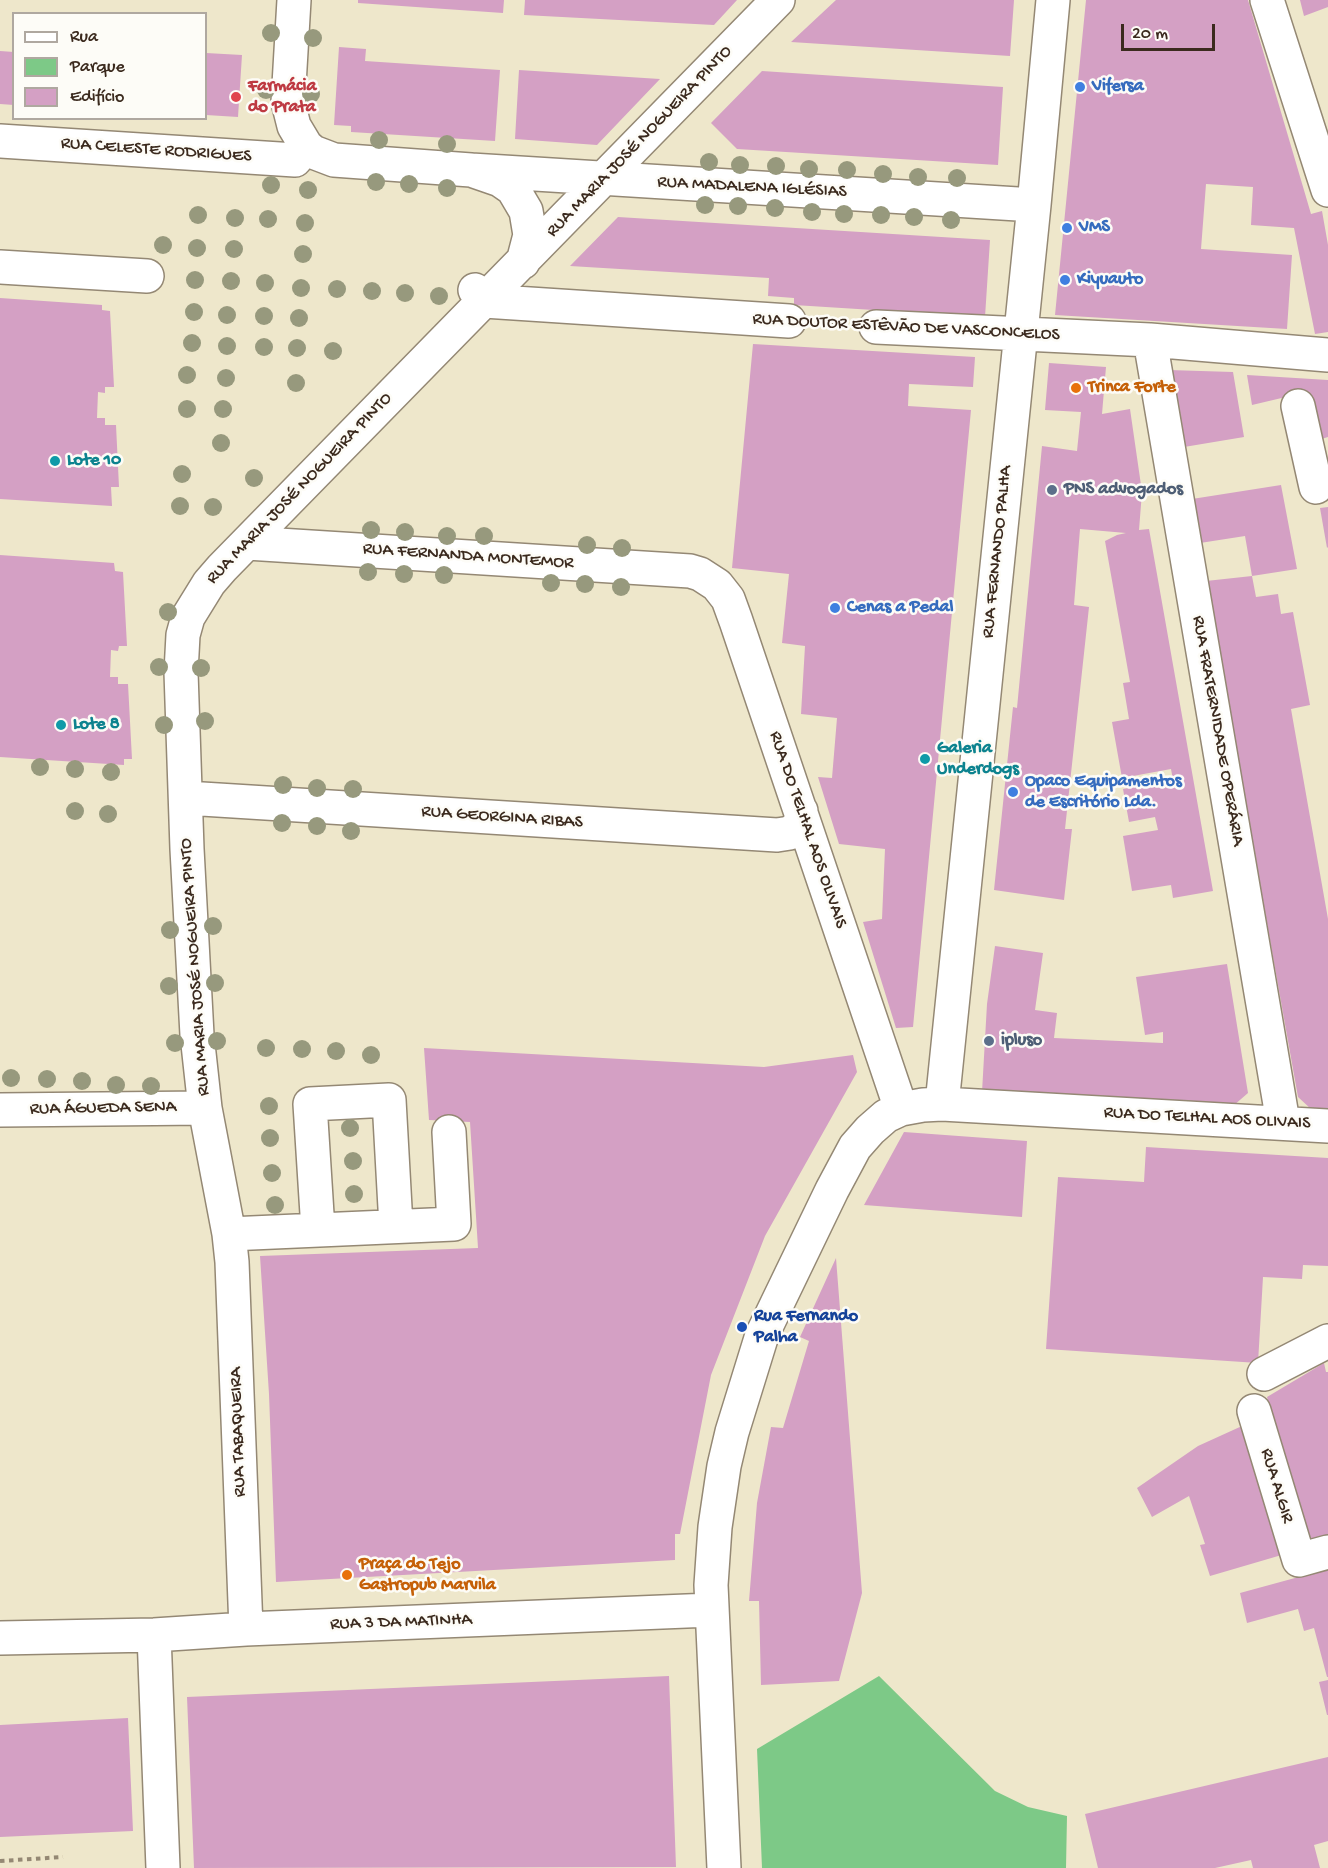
<!DOCTYPE html>
<html>
<head>
<meta charset="utf-8">
<style>
  body { margin:0 }
  #map { position:relative; width:1328px; height:1868px; overflow:hidden; background:#eee7cb; font-family:"Gochi Hand",sans-serif }
  canvas { display:block }
  .legend { position:absolute; left:12px; top:12px; width:195px; height:108px; box-sizing:border-box; background:#fdfcf7; border:2px solid #afa8a0; margin:0; padding:8px 10px; list-style:none; font-size:18px; color:#3b2a1e }
  .legend li { display:flex; align-items:center; gap:12px; height:30px }
  .legend b { width:30px; border:2px solid #afa8a0 }
  .scale { position:absolute; left:1121px; top:24px; width:94px; height:27px; box-sizing:border-box; border:3px solid #3b2a1e; border-top:0; padding-left:8px; font-size:18px; line-height:21px; white-space:nowrap; color:#3b2a1e; -webkit-text-stroke:4px #fdfcf7; paint-order:stroke }
</style>
</head>
<body>
<div id="map">
<canvas width="1328" height="1868"></canvas>
<ul class="legend">
<li><b style="height:8px;background:#fff"></b>Rua</li>
<li><b style="height:16px;background:#7dc987"></b>Parque</li>
<li><b style="height:16px;background:#d4a0c4"></b>Edifício</li>
</ul>
<div class="scale">20 m</div>
</div>
<script>
const ctx = document.querySelector('canvas').getContext('2d');
ctx.lineJoin = 'round';
function paint(path, color) {
  ctx.fillStyle = color;
  ctx.fill(path, 'evenodd');
}
function poly(rows) {
  const path = new Path2D();
  for (const r of rows) {
    path.moveTo(r[0], r[1]);
    for (let i = 2; i < r.length; i += 2) path.lineTo(r[i], r[i + 1]);
  }
  return path;
}
function stroke(path, color, width, dash) {
  ctx.strokeStyle = color;
  ctx.lineWidth = width;
  ctx.lineCap = dash ? 'butt' : 'round';
  ctx.setLineDash(dash || []);
  ctx.stroke(path);
}
function drawText(font, color, halo, rows, align = 'center') {
  ctx.font = font + ' "Gochi Hand",sans-serif';
  ctx.lineWidth = 5;
  ctx.setLineDash([]);
  ctx.textBaseline = 'middle';
  ctx.strokeStyle = halo;
  ctx.fillStyle = color;
  for (const [text, x, y, turn = 0] of rows) {
    ctx.save();
    ctx.translate(x, y);
    ctx.rotate((+turn || 0) * Math.PI / 180);
    ctx.textAlign = isNaN(turn) ? turn : align;
    if (halo) ctx.strokeText(text, 0, 0);
    ctx.fillText(text, 0, 0);
    ctx.restore();
  }
}
paint(poly([
  [879,1676,995,1791,1028,1807,1067,1816,1066,1868,762,1868,757,1749]
]), '#7dc987');
paint(poly([
  [358,0,504,0,503,13,358,3],
  [525,0,737,0,714,25,524,15],
  [836,0,1014,0,1010,56,791,42],
  [1086,0,1248,0,1311,214,1322,211,1328,245,1328,332,1315,334,1294,228,1251,225,1253,187,1206,184,1201,249,1292,255,1287,329,1055,315],
  [1300,0,1328,0,1328,7,1304,16],
  [339,47,366,49,365,61,500,70,495,141,351,132,351,126,334,125],
  [0,51,14,52,14,105,0,104],
  [206,53,242,55,238,117,206,115],
  [519,70,660,79,597,145,515,139],
  [762,71,1003,87,998,165,737,149,711,123],
  [618,217,990,240,985,317,794,305,794,298,768,296,769,278,570,266],
  [0,298,102,305,102,310,110,311,114,387,105,387,105,393,98,392,97,418,105,418,105,425,116,425,119,487,111,487,112,506,0,499],
  [753,344,975,357,973,387,909,384,908,406,971,410,913,1027,896,1028,863,922,882,919,885,849,839,844,818,777,832,778,837,718,801,714,805,646,782,643,789,574,732,568],
  [1049,363,1106,367,1102,414,1130,409,1142,492,1139,530,1149,529,1213,891,1173,898,1171,885,1132,891,1123,836,1158,830,1155,817,1129,822,1123,789,1173,780,1171,769,1122,778,1112,722,1129,719,1123,683,1130,682,1105,541,1117,535,1126,533,1080,529,1074,605,1089,607,1065,829,1072,829,1064,900,994,890,1013,707,1017,708,1042,446,1077,451,1081,412,1045,410],
  [1169,370,1233,372,1244,437,1184,447],
  [1247,375,1328,380,1328,437,1318,440,1307,392,1252,405],
  [1281,485,1297,569,1252,576,1256,597,1278,594,1281,614,1293,612,1310,705,1291,709,1328,919,1328,1110,1311,1109,1298,1097,1206,581,1252,576,1245,536,1200,543,1192,499],
  [1328,507,1328,547,1327,548,1320,508],
  [0,555,114,563,115,571,123,572,127,646,119,646,118,651,111,650,110,677,118,677,118,684,128,684,132,759,124,759,124,765,0,757],
  [995,946,1043,953,1035,1010,1057,1013,1054,1038,1163,1043,1163,1032,1145,1035,1136,977,1227,964,1248,1093,1233,1106,982,1092,987,1004],
  [424,1048,764,1067,853,1055,857,1072,765,1236,711,1375,680,1534,675,1534,675,1560,276,1582,269,1394,260,1256,478,1248,470,1122,429,1120],
  [904,1132,1027,1141,1022,1217,864,1205],
  [1146,1147,1328,1158,1328,1266,1303,1265,1302,1279,1263,1277,1258,1363,1046,1349,1058,1177,1144,1182],
  [836,1258,862,1593,839,1681,761,1685,759,1601,749,1601,757,1503,771,1427,783,1428,809,1341,800,1337],
  [1324,1363,1326,1372,1328,1372,1328,1543,1309,1548,1267,1397],
  [1242,1426,1285,1554,1210,1576,1200,1545,1205,1544,1189,1496,1152,1517,1137,1488,1198,1446],
  [1328,1569,1328,1677,1327,1677,1314,1628,1304,1631,1298,1609,1247,1623,1240,1593],
  [669,1676,676,1867,194,1868,187,1697],
  [1328,1680,1328,1715,1327,1715,1319,1682],
  [128,1718,133,1831,0,1837,0,1725],
  [1328,1757,1328,1841,1314,1845,1320,1868,1253,1868,1251,1860,1215,1868,1098,1868,1085,1814]
]), '#d4a0c4');
const minor = poly([
  [294,0,288,102,294,126,306,146,313,152,334,160,471,170,500,180,513,189,526,211,530,235,523,262],
  [1267,0,1328,190],
  [0,141,295,160,306,146],
  [471,170,1034,205],
  [0,267,147,276],
  [475,290,484,301,789,321],
  [876,327,1150,340,1328,355],
  [1150,340,1283,1122],
  [1298,406,1316,487],
  [247,543,690,571,700,574,717,585,728,599,736,621,901,1109],
  [186,798,777,835,790,833,799,826,801,822,801,811],
  [942,1104,1034,205,1053,0],
  [0,1110,205,1108],
  [318,1230,310,1104,389,1100,396,1226],
  [229,1234,454,1224,449,1132],
  [1264,1374,1328,1341],
  [1254,1411,1299,1560,1328,1552],
  [246,1629,232,1262,229,1234,205,1108,197,1035,187,849,181,672,183,635,188,617,209,583,222,568,778,0],
  [154,1635,163,1868],
  [0,1638,154,1635,246,1629,711,1610],
  [724,1868,711,1585,715,1527,724,1466,732,1432,762,1335,832,1190,855,1147,870,1130,886,1116,901,1109,923,1105,942,1104,1328,1126]
]);
stroke(minor, '#948874', 36);
stroke(poly([
  [820,323,845,325],
  [0,1861,63,1857]
]), '#948874', 4, [4.5, 4.5]);
stroke(minor, '#fff', 33);
ctx.fillStyle = '#97997d';
for (const [x, y] of [
  [271,33],
  [313,38],
  [266,90],
  [311,94],
  [379,140],
  [447,144],
  [709,162],
  [740,165],
  [776,166],
  [809,169],
  [847,170],
  [883,174],
  [918,177],
  [957,178],
  [376,182],
  [409,184],
  [271,185],
  [447,188],
  [308,190],
  [705,205],
  [738,206],
  [775,208],
  [812,212],
  [844,214],
  [198,215],
  [881,215],
  [914,217],
  [235,218],
  [268,219],
  [951,220],
  [305,223],
  [163,245],
  [197,248],
  [234,249],
  [303,254],
  [195,280],
  [231,281],
  [265,283],
  [301,288],
  [337,289],
  [372,291],
  [405,293],
  [439,296],
  [194,312],
  [227,315],
  [264,316],
  [299,318],
  [192,343],
  [227,346],
  [264,347],
  [297,348],
  [333,351],
  [187,375],
  [226,378],
  [296,383],
  [187,409],
  [223,409],
  [221,443],
  [182,474],
  [254,478],
  [180,506],
  [213,507],
  [371,530],
  [405,532],
  [447,536],
  [484,536],
  [587,545],
  [622,548],
  [368,572],
  [404,574],
  [444,575],
  [551,583],
  [585,584],
  [621,587],
  [168,612],
  [159,667],
  [201,668],
  [205,721],
  [164,725],
  [40,767],
  [75,769],
  [111,772],
  [283,785],
  [317,788],
  [353,789],
  [75,811],
  [108,814],
  [282,823],
  [317,826],
  [351,831],
  [213,926],
  [170,930],
  [215,983],
  [169,986],
  [217,1041],
  [175,1043],
  [266,1048],
  [302,1049],
  [336,1051],
  [371,1055],
  [11,1078],
  [47,1079],
  [82,1081],
  [116,1085],
  [151,1086],
  [269,1106],
  [350,1128],
  [270,1138],
  [353,1161],
  [272,1173],
  [354,1194],
  [275,1205]
]) {
  ctx.beginPath();
  ctx.arc(x, y, 9, 0, 2 * Math.PI);
  ctx.fill();
}
for (const [x, y, r, color] of [
  [1080,87,6,"#3f7fe0"],
  [236,97,6,"#e0444e"],
  [1067,228,6,"#3f7fe0"],
  [1065,280,6,"#3f7fe0"],
  [1076,388,6,"#e8710a"],
  [55,461,6,"#0f9aa8"],
  [1052,490,6,"#5c6f8a"],
  [835,608,6,"#3f7fe0"],
  [61,725,6,"#0f9aa8"],
  [925,759,6,"#0f9aa8"],
  [1013,792,6,"#3f7fe0"],
  [989,1041,6,"#5c6f8a"],
  [742,1327,6,"#1a4fb4"],
  [347,1575,6,"#e8710a"]
]) {
  const dot = new Path2D();
  dot.arc(x, y, r, 0, 2 * Math.PI);
  ctx.fillStyle = color;
  ctx.fill(dot);
  stroke(dot, '#fdfcf7', 2);
}
drawText('bold 18px', '#be3a42', '#fdfcf7', [
  ["Farmácia",248,87],
  ["do Prata",248,108]
], 'left');
drawText('bold 18px', '#366cbe', '#fdfcf7', [
  ["Vifersa",1092,87],
  ["VMS",1079,228],
  ["Kiyuauto",1077,280],
  ["Cenas a Pedal",847,608],
  ["Opaco Equipamentos",1025,782],
  ["de Escritório Lda.",1025,803]
], 'left');
drawText('18px', '#3b2a1e', '#fdfcf7', [
  ["RUA MARIA JOSÉ NOGUEIRA PINTO",640,142,-46],
  ["RUA CELESTE RODRIGUES",156,151,4],
  ["RUA MADALENA IGLÉSIAS",752,188,3],
  ["RUA DOUTOR ESTÊVÃO DE VASCONCELOS",906,328,3],
  ["RUA MARIA JOSÉ NOGUEIRA PINTO",300,489,-46],
  ["RUA FERNANDO PALHA",998,552,-84],
  ["RUA FERNANDA MONTEMOR",468,557,4],
  ["RUA FRATERNIDADE OPERÁRIA",1217,731,80],
  ["RUA GEORGINA RIBAS",502,818,4],
  ["RUA DO TELHAL AOS OLIVAIS",807,830,71],
  ["RUA MARIA JOSÉ NOGUEIRA PINTO",196,967,-94],
  ["RUA ÁGUEDA SENA",103,1109,-1],
  ["RUA DO TELHAL AOS OLIVAIS",1207,1119,3],
  ["RUA TABAQUEIRA",239,1432,-92],
  ["RUA ALGIR",1276,1486,73],
  ["RUA 3 DA MATINHA",401,1623,-2]
]);
drawText('bold 18px', '#c56008', '#fdfcf7', [
  ["Trinca Forte",1088,388],
  ["Praça do Tejo",359,1565],
  ["Gastropub Marvila",359,1586]
], 'left');
drawText('bold 18px', '#0d838f', '#fdfcf7', [
  ["Lote 10",67,461],
  ["Lote 8",73,725],
  ["Galeria",937,749],
  ["Underdogs",937,770]
], 'left');
drawText('bold 18px', '#4e5e75', '#fdfcf7', [
  ["PNS advogados",1064,490],
  ["ipluso",1001,1041]
], 'left');
drawText('bold 18px', '#164399', '#fdfcf7', [
  ["Rua Fernando",754,1317],
  ["Palha",754,1338]
], 'left');
</script>
</body>
</html>
